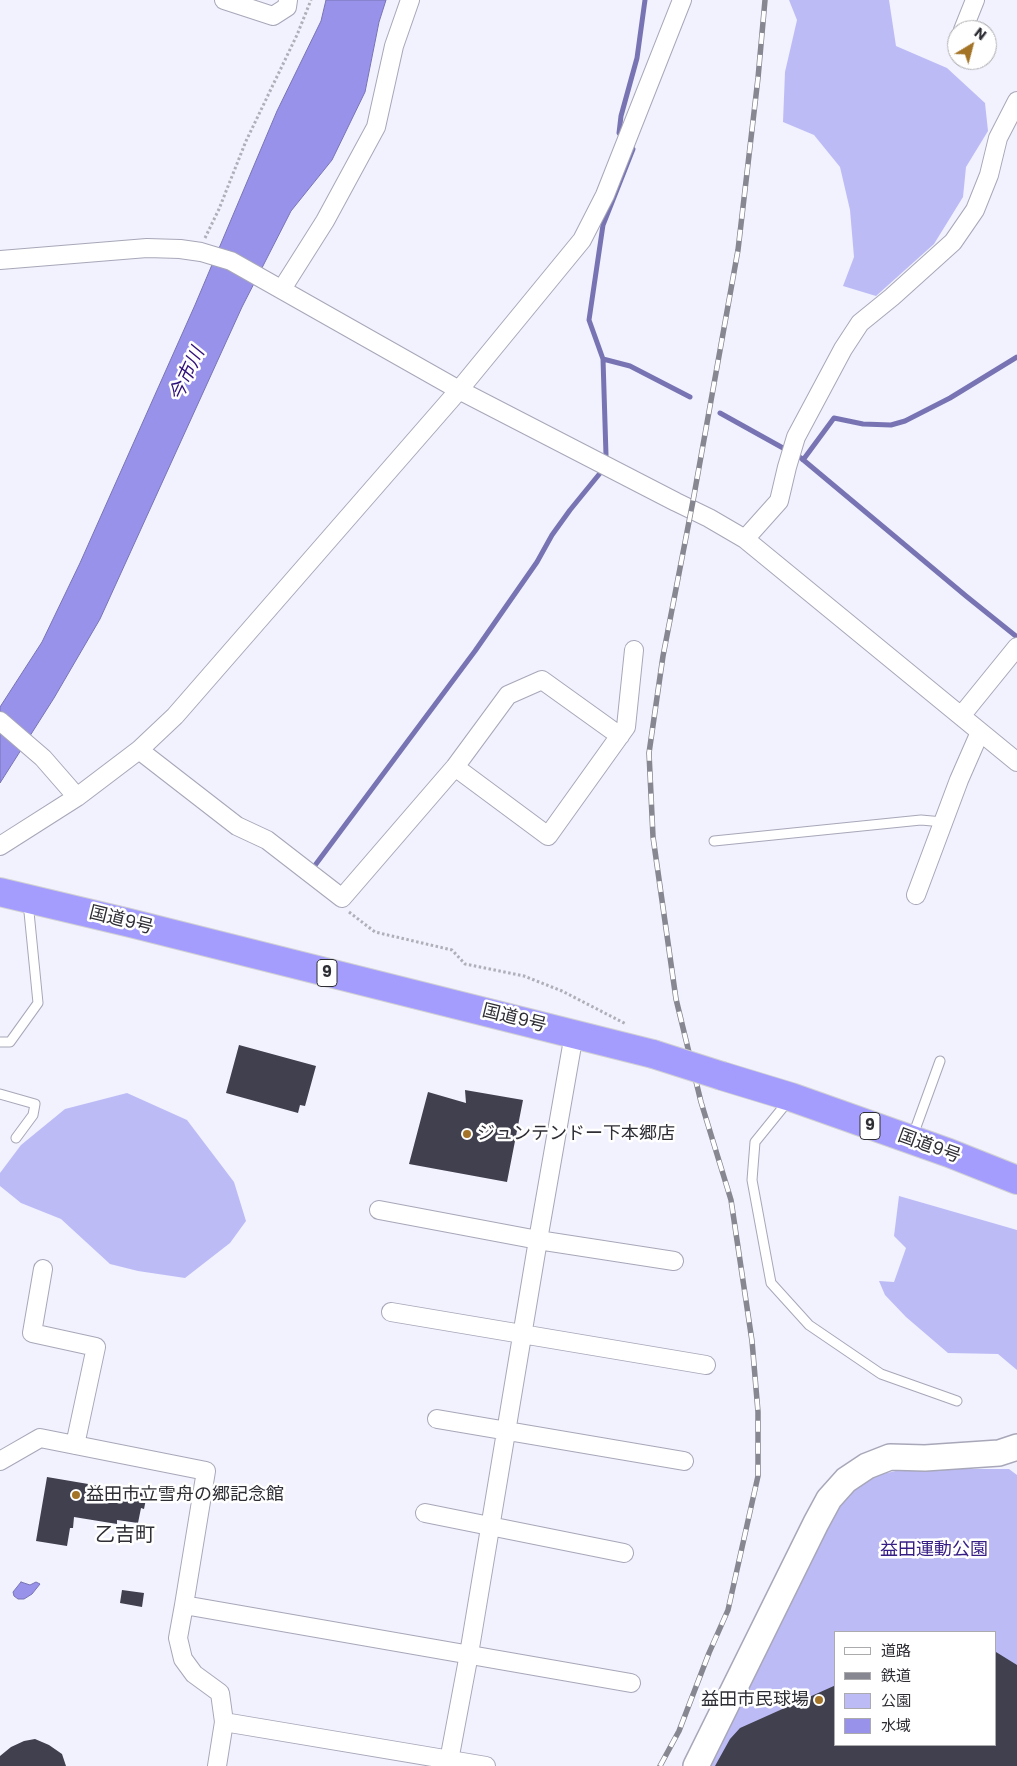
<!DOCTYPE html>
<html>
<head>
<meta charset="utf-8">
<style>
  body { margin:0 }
  #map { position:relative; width:1017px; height:1766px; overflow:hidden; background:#f1f2fd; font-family:Poppins,"Noto Sans JP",sans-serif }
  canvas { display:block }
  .legend { position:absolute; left:834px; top:1631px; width:162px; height:115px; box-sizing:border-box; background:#fff; border:1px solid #ababae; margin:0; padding:6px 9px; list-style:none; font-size:15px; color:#2e2e35 }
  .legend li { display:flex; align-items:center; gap:10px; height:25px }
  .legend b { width:25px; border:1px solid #ababae }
  .north { position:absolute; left:947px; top:20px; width:50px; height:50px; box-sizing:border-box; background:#fff; border:1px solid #ababae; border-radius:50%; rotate:37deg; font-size:14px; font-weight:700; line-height:20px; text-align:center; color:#2e2e35 }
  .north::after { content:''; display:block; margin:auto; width:18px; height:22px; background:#a37427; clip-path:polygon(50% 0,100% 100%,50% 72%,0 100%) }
</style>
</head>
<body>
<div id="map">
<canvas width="1017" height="1766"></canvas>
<ul class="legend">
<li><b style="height:6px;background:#fff"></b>道路</li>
<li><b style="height:6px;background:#868790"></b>鉄道</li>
<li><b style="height:14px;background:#bdbbf6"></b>公園</li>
<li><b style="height:14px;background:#9892eb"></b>水域</li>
</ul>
<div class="north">N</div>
</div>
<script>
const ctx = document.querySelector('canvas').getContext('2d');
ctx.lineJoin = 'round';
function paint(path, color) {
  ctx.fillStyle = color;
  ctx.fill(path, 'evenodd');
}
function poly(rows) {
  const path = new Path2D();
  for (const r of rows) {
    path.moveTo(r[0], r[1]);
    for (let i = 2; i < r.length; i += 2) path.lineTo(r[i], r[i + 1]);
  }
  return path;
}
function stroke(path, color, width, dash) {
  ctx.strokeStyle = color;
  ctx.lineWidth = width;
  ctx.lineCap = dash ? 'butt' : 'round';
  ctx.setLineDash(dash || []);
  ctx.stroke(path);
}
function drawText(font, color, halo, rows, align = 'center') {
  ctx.font = font + ' Poppins,"Noto Sans JP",sans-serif';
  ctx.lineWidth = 5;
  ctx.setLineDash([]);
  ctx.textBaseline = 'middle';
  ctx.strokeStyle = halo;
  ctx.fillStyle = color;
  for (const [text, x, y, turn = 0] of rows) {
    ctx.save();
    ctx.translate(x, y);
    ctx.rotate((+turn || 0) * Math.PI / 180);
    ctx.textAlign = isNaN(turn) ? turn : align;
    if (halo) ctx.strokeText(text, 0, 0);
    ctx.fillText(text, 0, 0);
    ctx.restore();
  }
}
paint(poly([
  [789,0,889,0,896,46,947,68,985,103,988,131,966,167,963,197,934,244,876,296,843,286,854,257,850,210,840,167,814,135,783,122,785,72,797,20],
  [127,1093,187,1120,234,1182,246,1221,230,1243,185,1278,138,1271,110,1264,61,1219,21,1203,0,1186,0,1173,21,1145,65,1109],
  [899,1196,1017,1230,1017,1370,998,1354,948,1353,906,1317,885,1295,879,1281,894,1282,906,1248,894,1236],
  [905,1469,1009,1469,1017,1475,1017,1766,708,1766,835,1512,850,1490,873,1476],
  [836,1632,996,1632,996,1745,836,1745]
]), '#bdbbf6');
const water = poly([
  [326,0,386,0,379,22,365,92,332,160,291,211,242,307,100,619,54,698,0,783,0,707,42,642,80,563,195,305,277,111,321,21,326,0],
  [21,1582,30,1585,36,1582,40,1584,32,1594,24,1599,18,1599,14,1596,13,1592,21,1582]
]);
paint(water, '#9892eb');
stroke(water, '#7874b4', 1);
stroke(poly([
  [623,138,619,133,621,116,637,58,645,0],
  [603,359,630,366,690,397],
  [720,413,801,458,966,596,1017,637],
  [803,460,834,418,863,424,891,425,905,421,950,398,1017,357],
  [313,868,475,651,537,562,552,535,570,510,601,472,606,455,603,359,589,320,603,225,633,149,629,144]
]), '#7874b4', 5);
paint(poly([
  [239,1045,316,1066,305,1106,300,1105,298,1113,226,1093],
  [465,1090,523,1100,507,1182,409,1164,428,1092,466,1103],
  [47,1477,147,1494,144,1509,141,1508,138,1523,117,1520,117,1524,74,1517,73,1528,70,1528,67,1546,36,1541],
  [122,1590,144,1593,142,1607,120,1603],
  [996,1652,1017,1665,1017,1766,715,1766,730,1739,740,1728,836,1685,836,1745,996,1745],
  [35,1739,49,1745,62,1754,66,1766,0,1766,0,1756,11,1747,24,1741]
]), '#40404f');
const lane = poly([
  [714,841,921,820,943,822],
  [0,1042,10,1042,38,1003,29,912,24,902],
  [0,1094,35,1104,33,1115,16,1138],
  [789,1100,755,1142,752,1180,771,1283,809,1325,881,1374,957,1401],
  [912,1138,940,1061]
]);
const street = poly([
  [224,0,273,16,287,7,288,0],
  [963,30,975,0],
  [0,260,147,248,180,249,201,252,231,261,459,390,676,502,709,518,745,539,1017,762],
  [282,289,325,221,376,127,394,46,410,0],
  [745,539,779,501,787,467,796,437,843,349,860,323,892,297,953,242,975,210,989,175,998,138,1017,101],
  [961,716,1017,647],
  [0,721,43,758,77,797],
  [139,750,237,826,267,840,342,898,455,767,508,695,542,680,620,736],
  [455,767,548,836,626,727,634,650],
  [0,846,77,797,139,750,175,716,459,390,582,240,605,195,682,0],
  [916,895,959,780,980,732],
  [379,1210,538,1240,674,1261],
  [43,1269,32,1333,96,1347,75,1445],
  [391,1312,706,1365],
  [437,1419,684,1461],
  [0,1461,40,1438,206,1471,184,1605,631,1683],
  [425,1513,624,1553],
  [184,1605,178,1638,183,1659,194,1674,220,1693,224,1722,217,1766],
  [224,1722,486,1766],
  [448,1766,469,1654,538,1240,574,1034]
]);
const secondary = poly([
  [696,1766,816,1523,829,1499,846,1480,867,1466,890,1457,925,1458,999,1453,1017,1447]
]);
const highway = poly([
  [0,892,130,923,653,1054],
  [722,1076,791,1097,949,1153,1017,1180]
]);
stroke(lane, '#a7a7b9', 11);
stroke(street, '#a7a7b9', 20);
stroke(secondary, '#a7a7b9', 28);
stroke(highway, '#d1d1d3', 30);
stroke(poly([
  [205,238,219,209,246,141,297,35,311,0],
  [349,912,375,932,452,950,465,964,524,976,562,991,626,1024]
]), '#afafb9', 3, [2.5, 2.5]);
stroke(lane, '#fff', 9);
stroke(street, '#fff', 18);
stroke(secondary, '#fff', 25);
stroke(highway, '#a49dfd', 28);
const rail = poly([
  [660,1766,679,1731,709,1653,728,1610,758,1476,758,1412,752,1341,731,1200,701,1102,676,999,653,837,649,753,663,656,693,501,738,250,758,78,765,0]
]);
stroke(rail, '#868790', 5.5);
stroke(rail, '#fff', 4, [11]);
const highwayBridge = poly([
  [653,1054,722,1076]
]);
stroke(highwayBridge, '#d1d1d3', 30, []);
stroke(highwayBridge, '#a49dfd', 28);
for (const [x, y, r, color] of [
  [467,1134,5,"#a37427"],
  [76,1495,5,"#a37427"],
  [819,1700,5,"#a37427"]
]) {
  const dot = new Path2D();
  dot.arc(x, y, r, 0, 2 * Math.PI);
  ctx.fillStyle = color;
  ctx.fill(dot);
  stroke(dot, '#fff', 2);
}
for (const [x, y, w] of [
  [327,973,20],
  [870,1126,20]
]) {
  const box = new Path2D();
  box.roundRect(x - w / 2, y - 13.5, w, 27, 4);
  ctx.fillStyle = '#fff';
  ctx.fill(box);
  stroke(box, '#2e2e35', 1);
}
drawText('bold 16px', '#2e2e35', null, [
  ["9",327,973],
  ["9",870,1126]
]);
drawText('18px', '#2e2e35', '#fff', [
  ["国道9号",121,921,14],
  ["国道9号",514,1019,14],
  ["国道9号",929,1147,20]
]);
drawText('18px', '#2e2e35', '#fff', [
  ["ジュンテンドー下本郷店",477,1134],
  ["益田市立雪舟の郷記念館",86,1495],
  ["益田市民球場",809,1700,"right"]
], 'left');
drawText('18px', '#361d84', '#fff', [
  ["益田運動公園",934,1550]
]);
drawText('italic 19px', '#2f1079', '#fff', [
  ["今市川",188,375,-65]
]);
drawText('20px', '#2e2e35', '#fff', [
  ["乙吉町",125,1536]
]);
</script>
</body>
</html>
